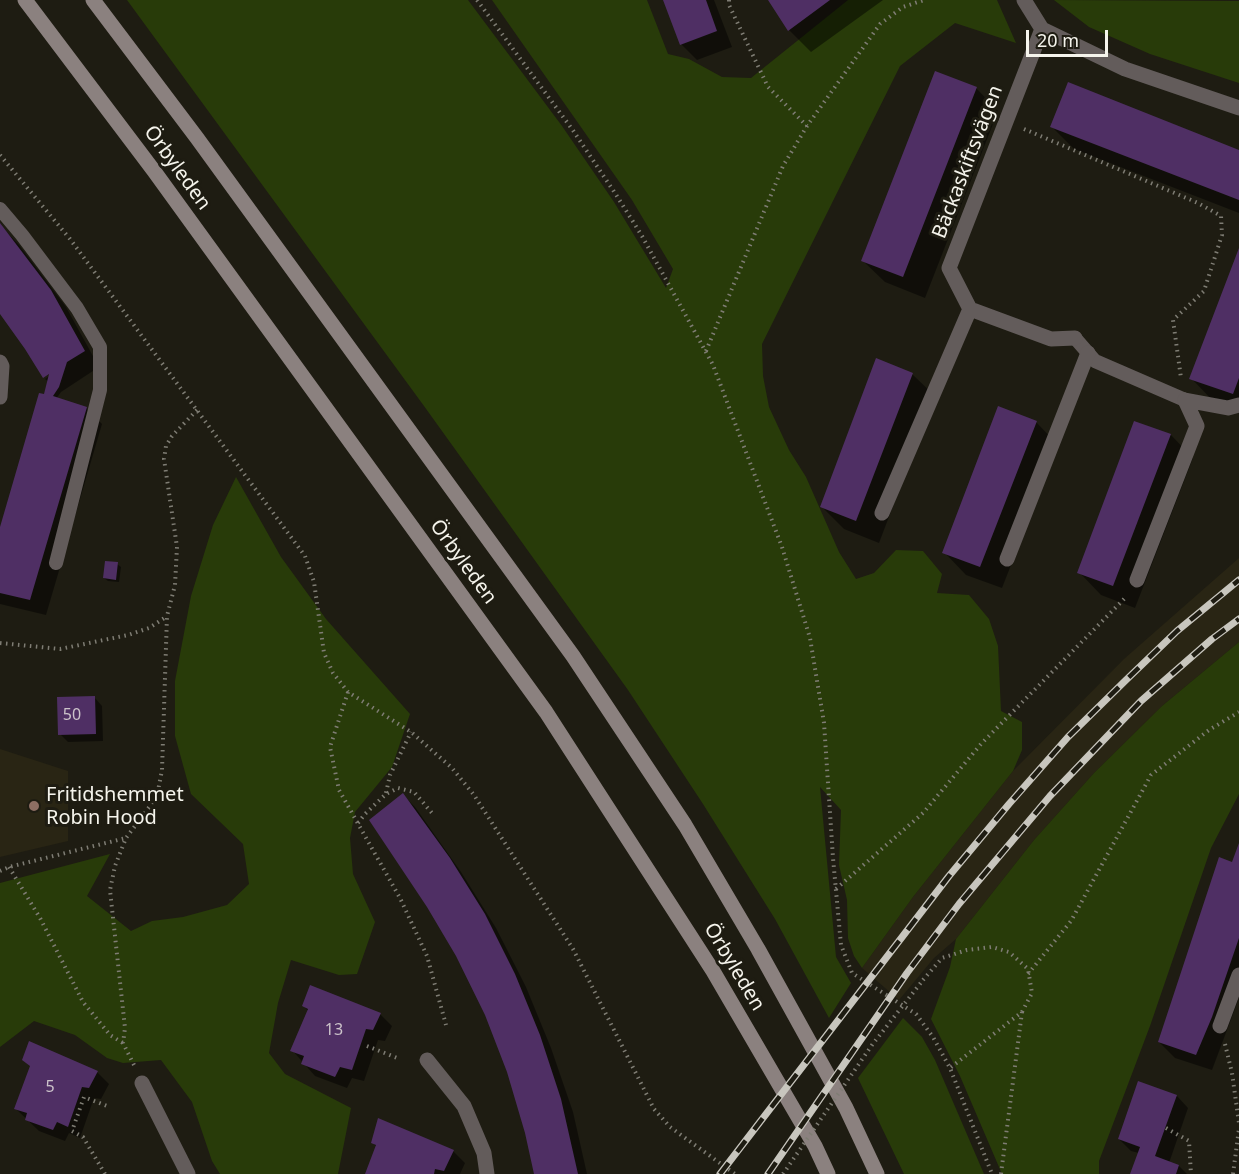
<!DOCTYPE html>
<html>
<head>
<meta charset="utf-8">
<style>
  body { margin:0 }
  #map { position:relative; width:1239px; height:1174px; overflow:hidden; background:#1e1c12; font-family:"Noto Sans",sans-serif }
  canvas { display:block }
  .scale { position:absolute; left:1026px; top:30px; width:82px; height:27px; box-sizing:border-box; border:3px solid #f5f4ec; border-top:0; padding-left:8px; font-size:18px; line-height:21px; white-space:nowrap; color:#f5f4ec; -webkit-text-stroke:4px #1e1c12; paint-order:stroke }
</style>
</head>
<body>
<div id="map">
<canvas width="1239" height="1174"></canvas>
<div class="scale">20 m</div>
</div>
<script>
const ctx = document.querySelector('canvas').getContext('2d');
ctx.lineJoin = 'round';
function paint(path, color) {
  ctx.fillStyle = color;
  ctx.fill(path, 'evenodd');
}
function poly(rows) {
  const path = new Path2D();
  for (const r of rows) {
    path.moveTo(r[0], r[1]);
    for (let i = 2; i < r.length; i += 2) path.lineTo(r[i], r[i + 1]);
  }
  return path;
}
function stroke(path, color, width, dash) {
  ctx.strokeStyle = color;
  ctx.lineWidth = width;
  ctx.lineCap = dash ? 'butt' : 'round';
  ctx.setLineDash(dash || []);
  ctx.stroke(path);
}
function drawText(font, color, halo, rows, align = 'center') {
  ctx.font = font + ' "Noto Sans",sans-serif';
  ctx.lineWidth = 6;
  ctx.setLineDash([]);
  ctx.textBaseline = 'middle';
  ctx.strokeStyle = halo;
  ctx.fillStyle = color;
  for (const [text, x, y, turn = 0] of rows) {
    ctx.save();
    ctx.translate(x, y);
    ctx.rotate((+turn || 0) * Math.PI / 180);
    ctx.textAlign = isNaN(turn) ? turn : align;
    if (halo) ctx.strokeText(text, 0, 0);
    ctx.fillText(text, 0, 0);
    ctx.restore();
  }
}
paint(poly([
  [1239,558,1239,642,1162,706,1094,773,1034,840,956,939,934,958,899,1000,862,968,913,897,1013,771,1124,659],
  [0,749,68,771,68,841,0,857]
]), '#292514');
paint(poly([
  [127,0,468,0,562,126,614,202,666,288,673,269,632,200,492,0,647,0,668,54,689,59,722,77,751,78,848,0,997,0,1016,43,955,23,900,66,762,344,763,376,769,407,789,450,806,477,839,552,856,579,874,573,896,550,923,551,942,574,937,593,969,595,989,619,998,646,1001,711,1022,722,1022,750,1013,771,913,897,862,968,854,956,848,938,847,900,839,865,841,810,820,787,836,957,851,983,829,1018,775,919,703,804,628,690,424,406],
  [1054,0,1239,1,1239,83,1150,54,1089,27],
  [236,477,281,557,326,619,410,714,392,767,355,812,350,838,353,874,375,922,357,974,339,975,291,960,278,1003,269,1053,285,1074,351,1108,338,1174,220,1174,212,1161,192,1102,161,1060,123,1063,107,1058,75,1035,34,1021,0,1047,0,883,110,854,87,896,131,931,152,921,183,917,227,905,249,884,243,844,191,794,175,736,175,681,191,596,213,525],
  [1239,642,1239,794,1211,848,1150,1026,1099,1161,1099,1174,1002,1174,960,1076,931,1019,950,967,956,939,1034,840,1094,773,1162,706],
  [903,1018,922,1037,935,1060,984,1174,904,1174,858,1078]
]), '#283b09');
paint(poly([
  [665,0,714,0,732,47,697,60,681,44],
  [770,0,883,0,811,52,789,30],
  [976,88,998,111,925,298,885,282,862,260],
  [1051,126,1239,151,1239,213,1074,149],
  [0,225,19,245,66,307,99,367,61,392,56,399,86,408,102,424,46,615,0,604,0,533,49,397,49,382,45,379,51,375,0,312],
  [1239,252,1239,410,1213,401,1191,378],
  [912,374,935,396,879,543,844,529,822,507],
  [1036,422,1058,445,1002,588,966,575,944,552],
  [1135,423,1171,435,1193,458,1135,608,1101,595,1079,572],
  [117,564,121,567,119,582,108,581,104,578],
  [95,698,102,706,103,741,68,742,60,734],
  [403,795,415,807,461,872,496,928,526,987,551,1048,573,1112,587,1174,536,1174,527,1133,508,1072],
  [1239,847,1239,998,1212,1070,1175,1058,1159,1042],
  [304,1006,380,1014,392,1026,385,1041,378,1040,364,1081,352,1078,347,1088,315,1076,292,1050,308,1011],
  [32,1068,97,1072,109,1084,101,1099,94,1098,80,1138,69,1133,65,1141,39,1131,16,1109],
  [1177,1096,1188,1108,1169,1163,1179,1166,1187,1174,1132,1174,1139,1153,1131,1151,1119,1139],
  [373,1143,453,1151,465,1163,460,1174,367,1174,377,1147]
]), '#0007');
paint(poly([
  [663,0,706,0,717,31,680,45],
  [768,0,830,0,788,31],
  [935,71,977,87,903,277,861,261],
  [1068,82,1239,150,1239,200,1050,127],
  [0,223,51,290,85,351,67,362,59,387,53,396,87,407,30,600,0,593,0,527,39,393,44,394,49,374,43,378,25,349,0,314],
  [1239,248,1239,378,1233,394,1189,379],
  [876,358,913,373,856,521,820,507],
  [998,406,1037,421,980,567,942,553],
  [1134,421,1171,434,1113,586,1077,573],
  [105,561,118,562,116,580,103,578],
  [95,696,96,734,58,735,57,697],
  [403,793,450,858,485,914,515,974,540,1035,561,1099,578,1174,534,1174,525,1133,507,1072,485,1015,456,956,427,907,369,820],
  [1239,843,1239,938,1212,1017,1196,1055,1158,1042,1219,857,1232,862],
  [310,985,381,1013,373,1030,366,1029,352,1070,340,1067,335,1077,301,1064,304,1056,290,1051,308,1009,302,1006],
  [29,1041,98,1071,89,1088,82,1087,68,1127,57,1122,53,1130,25,1120,27,1113,14,1109,30,1066,22,1060],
  [1138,1081,1177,1095,1155,1156,1179,1165,1176,1174,1130,1174,1140,1147,1118,1139],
  [378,1118,454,1150,444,1171,435,1169,434,1174,365,1174,376,1145,371,1143]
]), '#4f2f64');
stroke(poly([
  [477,0,572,129,615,193,642,236,713,365,782,547,810,638,824,723,833,858,841,945,852,973,916,1014,933,1037,950,1068,992,1174],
  [729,0,729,5,768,87,807,126],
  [1024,129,1198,203,1221,216,1222,235,1204,291,1173,320,1181,378],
  [0,155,70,239,305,556,314,582,324,653,333,673,348,692,411,732,452,768,474,795,573,949,654,1109,670,1127,735,1174],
  [706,351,783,166,807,126,880,24,903,7,924,0],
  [0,643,60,649,128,635,149,628,166,617],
  [348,692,330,747,339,790,400,898,427,956,446,1025],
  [386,793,390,775,411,732],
  [358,823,365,814,386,794,398,788,414,792,432,813],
  [9,867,40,918,83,1002,110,1035,123,1043],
  [0,871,9,867,126,838],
  [836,889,923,813,981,744,1127,596],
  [1028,974,1071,921,1151,775,1209,730,1239,712],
  [923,980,942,958,967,950,992,947,1009,952,1028,969,1032,993,1022,1012,950,1068],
  [1225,1044,1232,1073,1239,1123],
  [367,1046,397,1058],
  [134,1065,123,1043,125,1028,110,890,115,866,126,838,150,806,158,791,162,770,167,616,175,585,177,547,164,459,166,446,172,436,197,410],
  [1166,1128,1189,1141,1191,1174],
  [105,1174,83,1137,72,1131,84,1097,107,1106],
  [1001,1174,1022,1012],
  [1233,1174,1239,1129]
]), '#7f7d74', 4, [1.5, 4.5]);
stroke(poly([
  [0,209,22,235,77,308,100,347,100,390,56,563],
  [1075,338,1095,361,1185,400]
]), '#635c5b', 14);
stroke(poly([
  [1024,0,1042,29,1125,69,1239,108],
  [1042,29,949,268,970,309,1051,339,1075,338],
  [0,362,2,366,0,397],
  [1185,400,1228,408,1239,405],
  [882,513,970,309],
  [1007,559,1088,353],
  [1137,580,1197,426,1185,400],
  [1220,1026,1239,975],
  [427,1060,464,1106,484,1153,487,1174],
  [142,1083,188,1174]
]), '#635c5b', 15);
stroke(poly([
  [25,0,154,171,546,712,713,971,815,1146,828,1174],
  [93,0,197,138,573,656,685,825,758,949,846,1108,877,1174]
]), '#8b817f', 15);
const rail = poly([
  [720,1174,949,876,1009,804,1068,737,1126,680,1177,631,1239,580],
  [768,1174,907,973,959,904,1050,796,1141,701,1212,639,1239,619]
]);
stroke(rail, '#c8c6be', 7);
stroke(rail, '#1e1c12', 4.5, [14]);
stroke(poly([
  [783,1174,872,1045,923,980]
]), '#7f7d74', 4, [1.5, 4.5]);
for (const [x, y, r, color] of [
  [34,806,6,"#8d6e63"]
]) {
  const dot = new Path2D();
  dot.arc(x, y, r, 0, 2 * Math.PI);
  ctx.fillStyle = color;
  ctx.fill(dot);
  stroke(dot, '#1e1c12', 2);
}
drawText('16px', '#ccc3ca', null, [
  ["50",72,715],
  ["13",334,1030],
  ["5",50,1087]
]);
drawText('20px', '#f5f4ec', '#1e1c12', [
  ["Bäckaskiftsvägen",968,162,-69],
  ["Örbyleden",177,168,54],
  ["Örbyleden",463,562,54],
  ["Örbyleden",734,967,59]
]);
drawText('20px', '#f5f4ec', '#1e1c12', [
  ["Fritidshemmet",46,795],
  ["Robin Hood",46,818]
], 'left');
</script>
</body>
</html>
